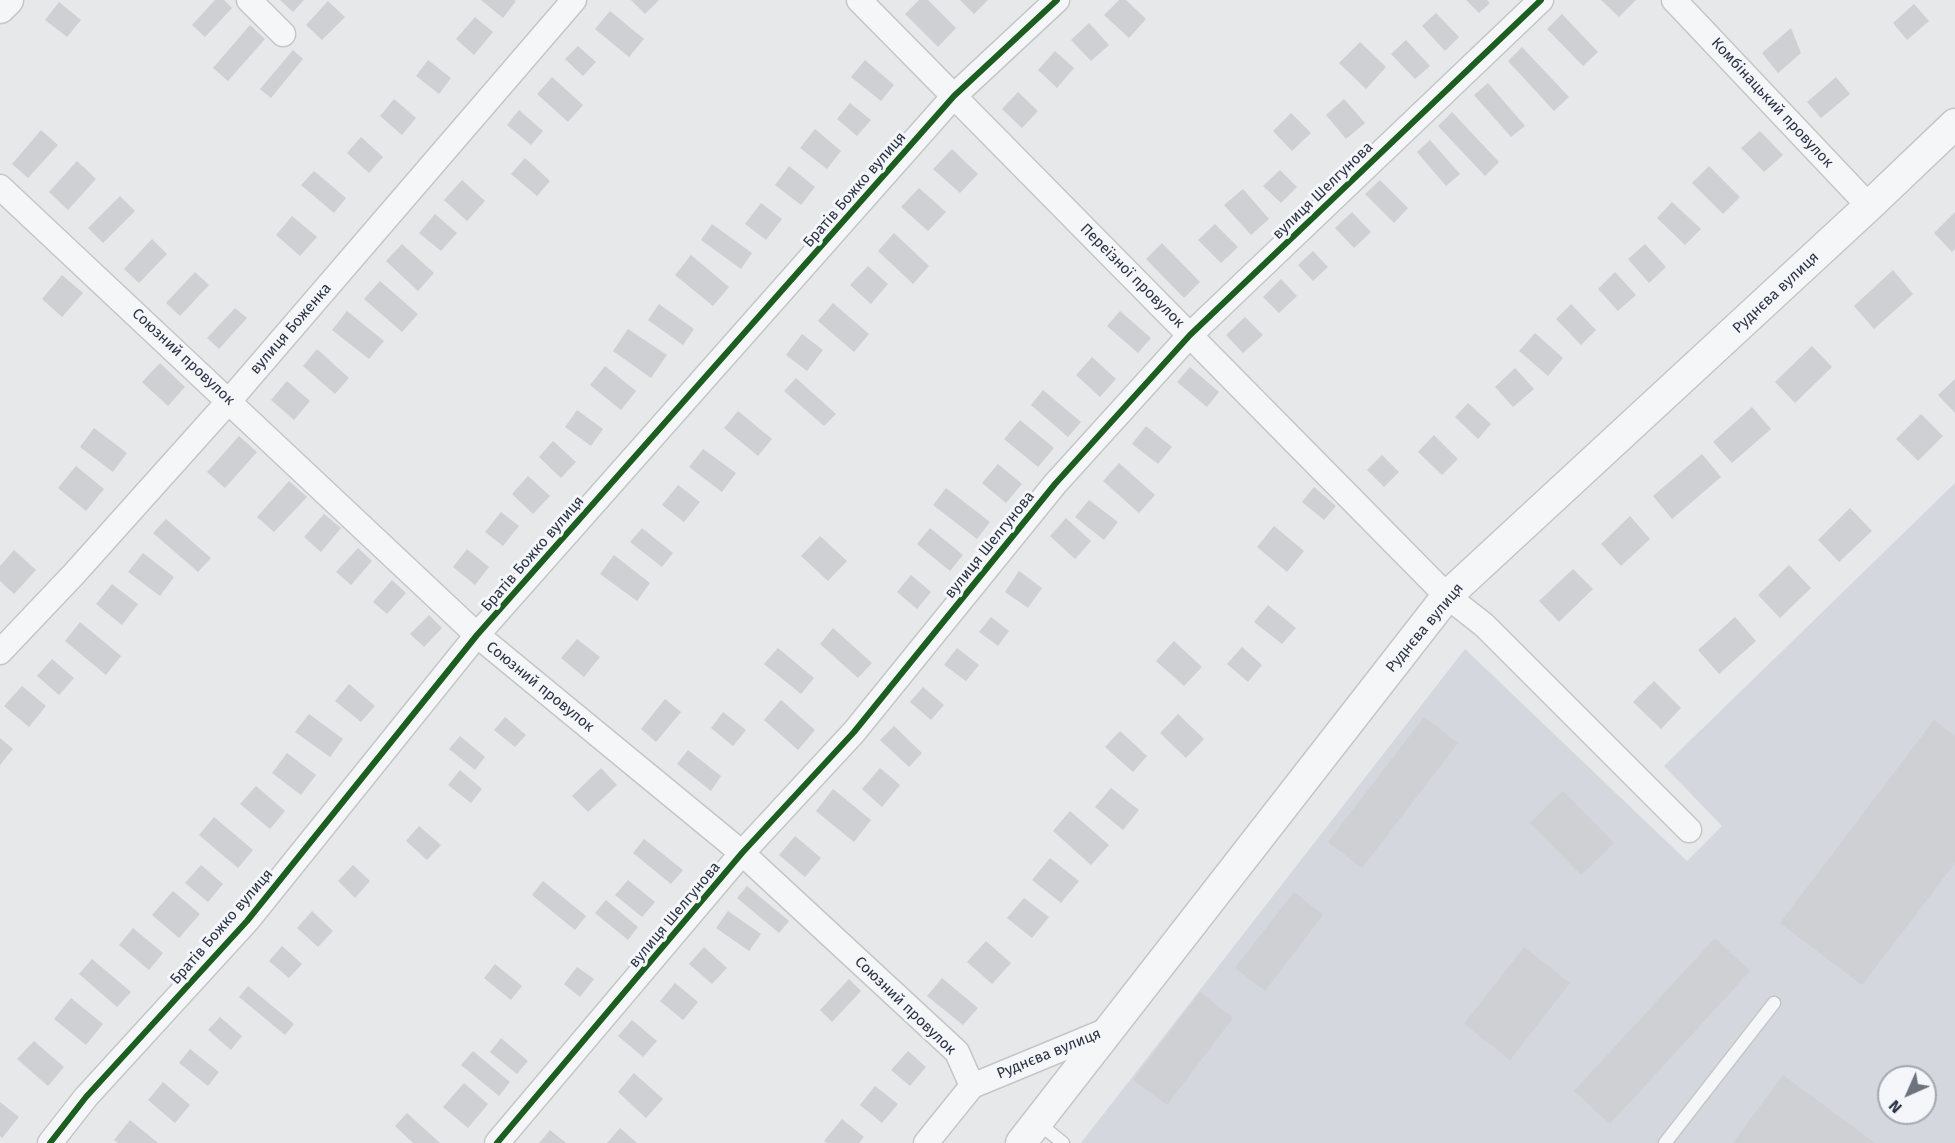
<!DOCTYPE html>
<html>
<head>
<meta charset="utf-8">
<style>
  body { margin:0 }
  #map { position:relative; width:1955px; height:1143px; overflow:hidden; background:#e6e8ea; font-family:"Fira Sans",sans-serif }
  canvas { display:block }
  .north { position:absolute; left:1877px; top:1065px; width:60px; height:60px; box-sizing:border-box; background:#f4f6f9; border:2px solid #a4a8b1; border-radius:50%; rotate:225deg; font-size:16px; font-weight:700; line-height:24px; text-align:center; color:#2b3445 }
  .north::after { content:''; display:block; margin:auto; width:21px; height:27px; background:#6c737f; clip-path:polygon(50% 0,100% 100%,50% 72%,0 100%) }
</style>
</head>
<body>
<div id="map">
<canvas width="1955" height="1143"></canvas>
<div class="north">N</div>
</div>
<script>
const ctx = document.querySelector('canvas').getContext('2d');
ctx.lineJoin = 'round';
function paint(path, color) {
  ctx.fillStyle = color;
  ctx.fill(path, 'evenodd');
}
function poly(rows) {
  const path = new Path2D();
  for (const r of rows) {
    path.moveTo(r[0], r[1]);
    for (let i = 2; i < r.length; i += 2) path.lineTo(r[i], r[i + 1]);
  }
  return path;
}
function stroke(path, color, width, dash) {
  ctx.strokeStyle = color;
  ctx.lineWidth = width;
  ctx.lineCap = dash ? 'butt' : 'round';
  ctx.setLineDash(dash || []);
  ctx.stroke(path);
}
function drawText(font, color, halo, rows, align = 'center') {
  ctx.font = font + ' "Fira Sans",sans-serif';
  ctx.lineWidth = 6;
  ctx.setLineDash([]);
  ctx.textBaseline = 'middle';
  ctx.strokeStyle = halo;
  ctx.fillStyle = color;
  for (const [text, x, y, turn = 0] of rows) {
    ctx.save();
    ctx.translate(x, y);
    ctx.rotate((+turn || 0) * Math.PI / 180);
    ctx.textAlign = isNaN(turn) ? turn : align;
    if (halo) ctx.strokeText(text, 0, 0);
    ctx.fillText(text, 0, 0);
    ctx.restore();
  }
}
paint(poly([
  [1955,483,1955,1143,1081,1143,1465,649,1687,861,1722,826,1664,766],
  [1889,1077,1925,1077,1925,1113,1889,1113]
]), '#d4d7dd');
paint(poly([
  [215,0,224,0,232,8,205,37,192,25],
  [280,0,304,0,293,12],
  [481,0,514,0,516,1,503,18],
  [631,0,659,0,645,14],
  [919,0,928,0,956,28,938,47,905,14],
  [960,0,988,0,974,14],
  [1119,0,1126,0,1146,19,1129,38,1104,15],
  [1466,0,1487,0,1490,3,1479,13],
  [1601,0,1636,0,1619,17],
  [328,1,345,17,322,40,306,25],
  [59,2,81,20,67,37,45,20],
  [1914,4,1929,21,1907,40,1893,23],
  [610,11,644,39,629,57,595,29],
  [1436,13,1459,37,1445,51,1422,26],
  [1562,14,1598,52,1583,66,1547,29],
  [475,17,493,32,474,55,456,39],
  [1089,23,1109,45,1091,61,1071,40],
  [250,25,265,39,228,81,213,68],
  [1791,28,1801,53,1778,73,1762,53],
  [1406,40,1430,66,1415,79,1391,54],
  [1360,42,1386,67,1366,89,1339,63],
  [578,46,596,62,583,76,565,59],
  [1522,47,1569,97,1554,111,1508,61],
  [293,50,303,59,271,98,260,89],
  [1055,51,1074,68,1057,88,1038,70],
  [428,60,451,78,439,94,416,76],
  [865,60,894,85,881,101,851,77],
  [552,77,583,105,568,122,537,94],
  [1836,77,1850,94,1821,118,1807,102],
  [1488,83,1525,126,1511,137,1474,95],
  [1018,92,1038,111,1022,128,1002,109],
  [394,99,416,118,402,135,380,116],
  [1344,99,1365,123,1346,139,1326,115],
  [850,103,871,120,857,136,837,119],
  [519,110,543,131,531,145,507,125],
  [1452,112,1499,162,1485,176,1438,126],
  [1291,113,1311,133,1292,151,1273,131],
  [815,129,841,151,827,169,800,148],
  [41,130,58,145,28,178,12,164],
  [1760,131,1783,155,1764,172,1741,148],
  [361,137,383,157,369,173,347,153],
  [1430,140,1460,174,1446,186,1417,152],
  [952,149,978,174,960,193,933,169],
  [525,158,550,181,537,196,511,174],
  [77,161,96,179,68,210,49,192],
  [789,166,815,187,801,205,775,185],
  [1709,166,1740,197,1723,214,1692,183],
  [1280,170,1297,187,1281,203,1263,186],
  [314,171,346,198,334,213,301,185],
  [462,180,485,201,467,221,444,200],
  [1380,180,1408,208,1394,223,1365,194],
  [919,188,946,212,928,231,901,207],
  [1243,189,1269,219,1251,235,1224,205],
  [120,196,135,211,103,243,88,228],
  [1672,202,1701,229,1685,245,1657,218],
  [761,203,782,219,766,240,745,224],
  [1352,212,1371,232,1354,248,1335,228],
  [1955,212,1955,249,1952,252,1934,233],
  [435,214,457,233,441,251,419,233],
  [292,216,317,237,300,256,276,235],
  [712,224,752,253,741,269,701,240],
  [1215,224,1238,247,1221,263,1198,240],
  [894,233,929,266,913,284,878,251],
  [152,239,167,254,139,283,124,269],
  [1162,243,1200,282,1184,298,1146,259],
  [402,244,434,273,418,291,386,261],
  [1645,244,1666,267,1649,283,1628,259],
  [1313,251,1328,267,1313,281,1298,265],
  [691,255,729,287,713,306,675,275],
  [868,266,888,284,871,304,850,285],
  [1893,270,1913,294,1874,329,1854,306],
  [195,272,209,285,180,316,166,303],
  [1615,272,1636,295,1618,311,1598,289],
  [62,275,83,293,62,317,42,299],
  [1281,279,1297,296,1279,313,1263,297],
  [380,281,418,314,402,332,364,299],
  [833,303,869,334,854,352,818,321],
  [659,304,694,329,683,345,648,320],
  [1571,304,1596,330,1581,345,1556,319],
  [235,308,247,318,219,349,207,338],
  [347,311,384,341,369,359,332,330],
  [1120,311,1151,338,1138,353,1107,326],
  [1245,317,1263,335,1243,353,1226,335],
  [628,329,667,355,651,378,613,351],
  [1535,333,1563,358,1548,376,1519,351],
  [802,334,823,350,807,371,786,355],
  [1812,346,1832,367,1795,403,1775,382],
  [317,349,349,378,335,394,303,366],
  [1092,357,1116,379,1100,397,1076,375],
  [160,363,185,387,168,406,142,382],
  [605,366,636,391,621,410,590,385],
  [1190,367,1219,392,1207,407,1177,382],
  [1515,368,1534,389,1513,407,1495,387],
  [796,378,836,414,824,426,784,391],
  [1955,379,1955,413,1938,395],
  [287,381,310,401,294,420,271,400],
  [1043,390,1081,422,1068,437,1031,405],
  [1468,403,1491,424,1478,439,1455,417],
  [1752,407,1771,429,1732,463,1713,442],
  [577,410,603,429,591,446,565,427],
  [738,411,772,439,758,456,724,428],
  [1921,414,1943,436,1918,461,1896,439],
  [1020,420,1054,448,1038,467,1004,439],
  [1146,426,1172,447,1158,464,1132,444],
  [94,428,127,453,113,472,80,447],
  [1434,435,1458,459,1442,475,1418,452],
  [239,436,257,452,225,488,207,472],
  [553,441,576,462,561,478,539,457],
  [703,449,736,473,722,492,689,467],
  [1702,454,1721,477,1672,519,1653,496],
  [1382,455,1399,472,1384,487,1367,470],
  [1119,463,1155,495,1139,513,1103,481],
  [998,464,1022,484,1006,503,982,483],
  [76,466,104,489,86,511,58,488],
  [528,476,550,496,533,514,512,494],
  [289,481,307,497,274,532,257,517],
  [678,485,700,502,684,522,662,505],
  [1314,487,1336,506,1324,520,1302,502],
  [946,488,990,522,977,539,933,505],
  [1089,500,1118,522,1104,540,1075,517],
  [1850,508,1872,531,1839,562,1818,540],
  [501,512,519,526,503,546,485,532],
  [324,514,341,528,321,552,304,537],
  [1630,516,1650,539,1621,566,1601,544],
  [1066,518,1091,541,1075,559,1050,536],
  [166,519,211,558,198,572,153,533],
  [1274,526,1304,551,1287,572,1257,547],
  [642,528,673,553,662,567,630,542],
  [930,528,963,555,950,571,917,544],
  [820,536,847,561,828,581,801,556],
  [358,548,372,561,351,585,336,572],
  [467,549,489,567,475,585,453,567],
  [14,550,36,570,14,594,0,581,0,566],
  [143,553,174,577,160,596,128,572],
  [614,555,650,583,637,601,600,574],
  [1789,565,1811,588,1780,618,1758,595],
  [1573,569,1593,589,1559,622,1539,601],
  [1019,571,1042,588,1028,608,1005,592],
  [911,575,931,592,917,609,897,592],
  [392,580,406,593,387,614,373,602],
  [112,584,138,604,122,625,96,604],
  [1268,605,1296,628,1282,644,1254,622],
  [429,615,442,628,424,647,410,634],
  [991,617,1009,631,998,646,979,632],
  [1735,617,1756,641,1719,674,1698,650],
  [80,622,121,656,106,675,65,641],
  [833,628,872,663,858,678,820,644],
  [577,639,600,657,584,677,561,658],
  [1174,641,1202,667,1184,686,1156,661],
  [1242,647,1262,665,1248,682,1227,664],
  [778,648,814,678,801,694,764,664],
  [957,648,979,665,966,681,944,665],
  [52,659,74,678,59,695,37,676],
  [1654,681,1681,708,1661,729,1633,702],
  [349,684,375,706,361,722,335,701],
  [22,686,46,706,29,727,4,706],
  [923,687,944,705,931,720,910,702],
  [665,699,681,712,656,742,641,729],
  [781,700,815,730,798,750,764,720],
  [723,712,746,730,733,746,711,728],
  [309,714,343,739,330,757,295,732],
  [1178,714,1204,739,1186,758,1160,733],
  [505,717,526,735,515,747,494,730],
  [1424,717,1458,743,1362,868,1328,842],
  [1934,720,1955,736,1955,863,1862,985,1780,923],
  [894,726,922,753,909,767,880,740],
  [1120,731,1147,756,1133,772,1105,747],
  [460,736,485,757,475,770,449,749],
  [0,738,13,749,0,765],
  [688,750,721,776,711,791,677,764],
  [287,753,316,775,301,795,272,773],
  [601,768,617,785,588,812,572,796],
  [880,768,900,785,882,807,862,789],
  [460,770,482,789,471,803,448,785],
  [256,786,285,811,270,829,240,804],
  [1111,788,1139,810,1123,830,1095,807],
  [833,789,871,820,854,842,816,811],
  [1563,791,1614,843,1581,875,1530,823],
  [1070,811,1109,845,1091,865,1053,831],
  [214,817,253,850,238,868,199,835],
  [419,826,441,845,427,860,406,841],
  [795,836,821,858,805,877,779,855],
  [644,839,683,870,671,884,633,853],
  [1050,858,1079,881,1061,903,1032,880],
  [201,865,223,884,208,902,185,883],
  [353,865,370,881,355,898,338,881],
  [628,880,655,902,642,917,615,895],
  [543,881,586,916,575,930,532,895],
  [747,886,789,921,779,933,737,898],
  [173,891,200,914,179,938,152,915],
  [1294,892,1323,915,1265,991,1235,968],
  [1024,898,1049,917,1032,938,1007,918],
  [606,900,638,927,628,940,595,913],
  [312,911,333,931,318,947,297,928],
  [728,911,761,934,749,951,716,928],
  [133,928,163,953,149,970,119,945],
  [1715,938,1750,971,1610,1124,1574,1091],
  [986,941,1011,963,992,984,967,962],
  [282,946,302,964,289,978,269,961],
  [704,947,727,968,712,984,689,964],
  [1524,947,1570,983,1510,1060,1464,1024],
  [92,959,131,992,117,1007,79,974],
  [495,964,522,986,511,1000,484,978],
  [577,967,594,979,580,997,564,984],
  [942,978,978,1008,963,1025,927,996],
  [849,979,861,991,832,1022,820,1010],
  [675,983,698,1002,683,1020,660,1001],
  [248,986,294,1024,285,1035,239,997],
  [1200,992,1233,1018,1167,1105,1133,1080],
  [71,998,103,1024,86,1045,54,1019],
  [220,1017,242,1036,231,1050,208,1030],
  [632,1020,657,1041,643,1057,618,1036],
  [501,1038,528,1061,517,1074,490,1052],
  [34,1041,64,1067,48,1086,17,1059],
  [190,1049,219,1072,208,1086,179,1063],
  [473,1051,510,1082,499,1096,461,1065],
  [908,1051,926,1067,910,1086,891,1070],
  [634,1073,663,1099,646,1118,618,1092],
  [1783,1075,1875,1143,1733,1143],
  [163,1082,190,1105,175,1123,148,1100],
  [464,1083,488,1104,468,1128,443,1107],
  [875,1086,898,1104,882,1123,860,1105],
  [0,1102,19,1117,2,1138,0,1136],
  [407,1113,440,1143,413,1143,395,1126],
  [842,1119,864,1137,859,1143,827,1143,824,1141],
  [130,1120,158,1143,118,1143,114,1140],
  [620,1128,637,1143,607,1143],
  [550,1130,566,1143,539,1143]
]), '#ced0d3');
const service = poly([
  [1037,1122,1063,1143],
  [1665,1143,1774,1003]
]);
const minor = poly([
  [249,0,283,34],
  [859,0,1447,596,1484,625,1689,830],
  [1674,0,1869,206],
  [0,187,477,635,742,853,957,1052,972,1086],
  [0,652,74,574,229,401,574,0],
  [50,1143,86,1097,247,921,477,635,954,96,1057,0],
  [497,1143,742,853,854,732,1055,484,1190,335,1541,0],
  [926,1143,972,1086,1110,1029]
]);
const tertiary = poly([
  [0,8,8,0],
  [1021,1143,1447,596,1869,206,1955,124]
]);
stroke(service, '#c4c6c8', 15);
stroke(minor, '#c4c6c8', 27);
stroke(tertiary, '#c4c6c8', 33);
stroke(service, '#f5f6f7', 12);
stroke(minor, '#f5f6f7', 24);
stroke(tertiary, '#f5f6f7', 30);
stroke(poly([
  [50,1143,86,1097,247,921,477,635,954,96,1057,0],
  [497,1143,742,853,854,732,1055,484,1190,335,1541,0]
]), '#1b5e20', 6);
drawText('15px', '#2b3445', '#f4f6f9', [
  ["Комбінацький провулок",1772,103,47],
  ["Братів Божко вулиця",855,190,-49],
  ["вулиця Шелгунова",1323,191,-44],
  ["Переїзної провулок",1132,276,45],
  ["Руднєва вулиця",1776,293,-43],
  ["вулиця Боженка",291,329,-49],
  ["Союзний провулок",183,357,43],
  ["вулиця Шелгунова",990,545,-51],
  ["Братів Божко вулиця",533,554,-49],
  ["Руднєва вулиця",1425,628,-50],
  ["Союзний провулок",540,687,39],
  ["вулиця Шелгунова",675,915,-50],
  ["Братів Божко вулиця",222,927,-49],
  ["Союзний провулок",905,1006,44],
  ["Руднєва вулиця",1049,1054,-22]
]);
</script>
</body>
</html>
